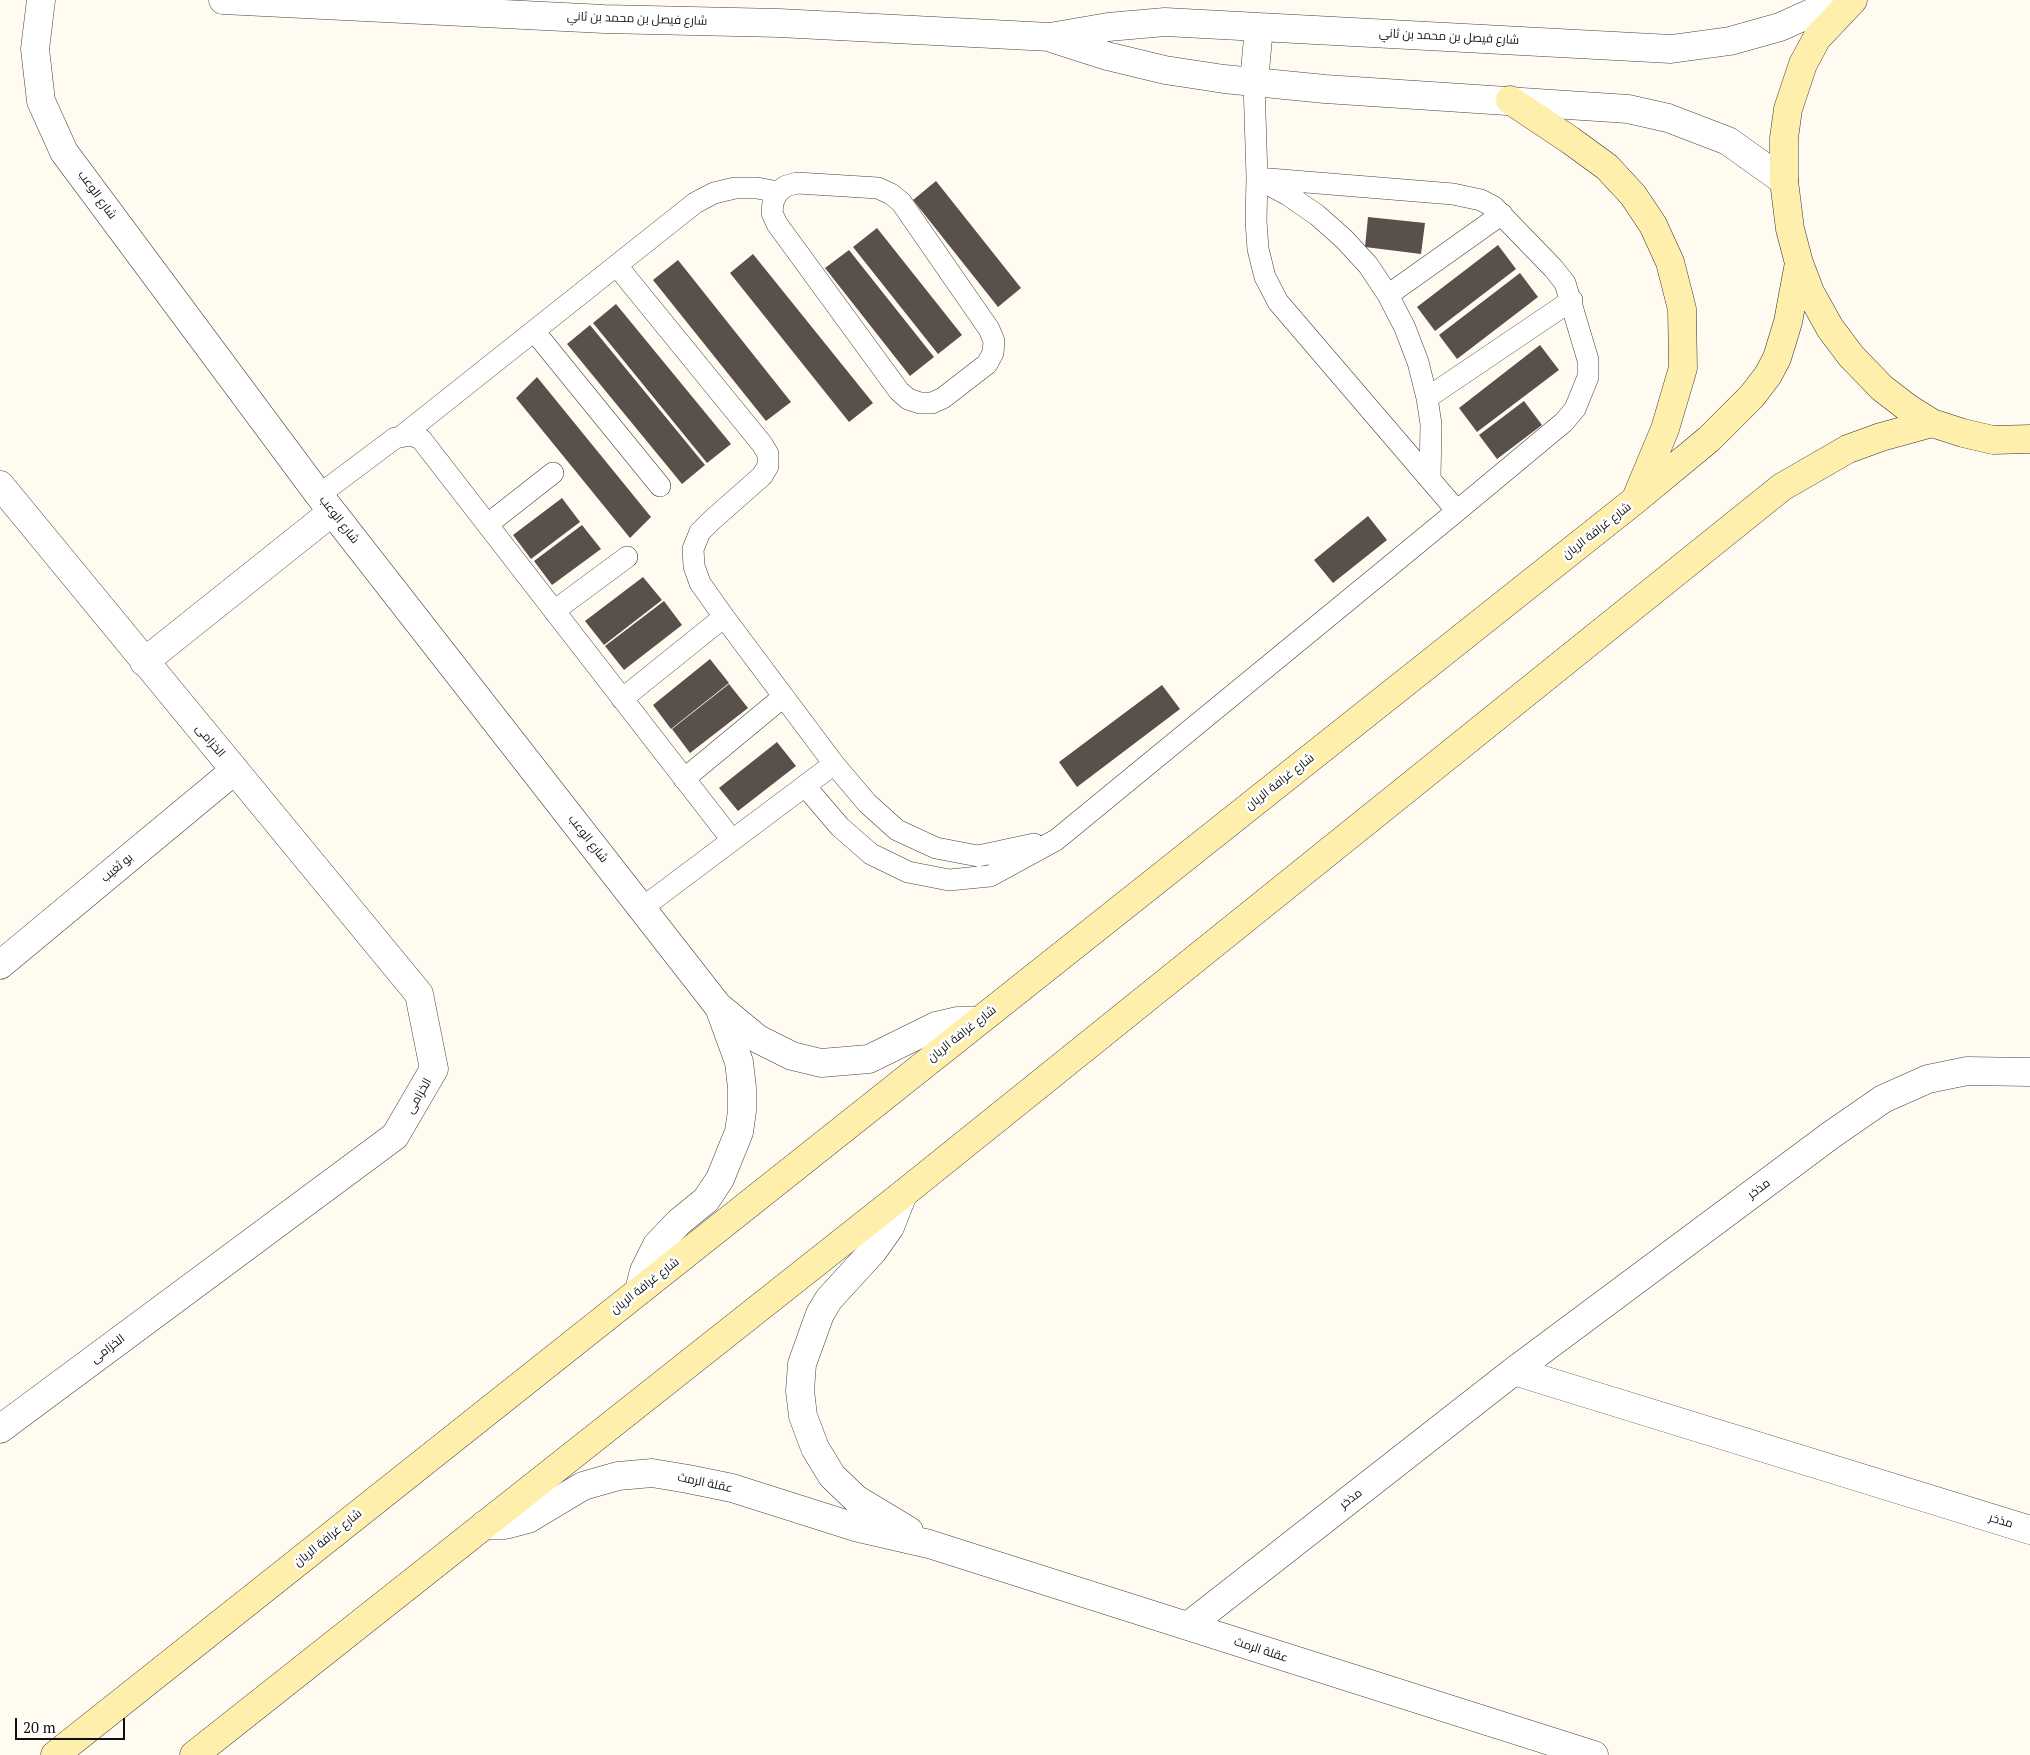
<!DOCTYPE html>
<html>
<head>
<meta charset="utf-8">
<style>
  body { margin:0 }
  #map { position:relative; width:2030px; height:1755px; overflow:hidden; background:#fffbf1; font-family:"PT Serif",serif }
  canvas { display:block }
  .scale { position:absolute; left:15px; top:1718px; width:110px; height:22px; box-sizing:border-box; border:2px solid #0f0f0f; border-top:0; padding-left:6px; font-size:15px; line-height:18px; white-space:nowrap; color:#0f0f0f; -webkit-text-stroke:4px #fff; paint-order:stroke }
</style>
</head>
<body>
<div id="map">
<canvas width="2030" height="1755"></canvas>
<div class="scale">20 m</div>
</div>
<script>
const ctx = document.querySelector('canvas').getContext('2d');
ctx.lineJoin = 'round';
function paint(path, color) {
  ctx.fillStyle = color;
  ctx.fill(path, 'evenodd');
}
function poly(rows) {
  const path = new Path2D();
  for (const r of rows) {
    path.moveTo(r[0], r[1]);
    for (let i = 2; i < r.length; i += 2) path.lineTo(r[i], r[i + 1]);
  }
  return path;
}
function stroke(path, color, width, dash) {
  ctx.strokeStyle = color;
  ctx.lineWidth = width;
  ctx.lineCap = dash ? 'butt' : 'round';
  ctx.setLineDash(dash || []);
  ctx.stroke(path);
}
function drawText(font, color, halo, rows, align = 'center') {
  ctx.font = font + ' "PT Serif",Cairo,serif';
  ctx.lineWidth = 5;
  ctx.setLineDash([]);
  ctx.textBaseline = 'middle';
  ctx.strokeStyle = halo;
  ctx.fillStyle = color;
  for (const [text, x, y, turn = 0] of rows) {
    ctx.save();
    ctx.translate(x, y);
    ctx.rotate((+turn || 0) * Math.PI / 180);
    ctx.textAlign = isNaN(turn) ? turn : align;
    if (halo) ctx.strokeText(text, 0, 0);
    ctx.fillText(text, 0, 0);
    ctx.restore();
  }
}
paint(poly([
  [936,181,1021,288,998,307,913,200],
  [1368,217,1425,223,1421,254,1365,247],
  [877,228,962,335,938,354,853,247],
  [1498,245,1516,269,1435,331,1417,307],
  [849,250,934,357,910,376,825,268],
  [753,254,873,403,849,422,730,273],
  [678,260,791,402,766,421,653,280],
  [1520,273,1538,297,1457,359,1439,335],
  [616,304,731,444,707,463,593,323],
  [590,325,705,465,682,484,567,344],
  [1540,345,1559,370,1477,432,1459,408],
  [537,377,651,517,630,538,516,398],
  [1524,401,1542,425,1497,459,1479,435],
  [562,498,580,522,531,559,513,535],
  [1368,516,1387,540,1333,583,1314,560],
  [582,525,601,549,552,585,534,561],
  [643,577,662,600,604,645,585,621],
  [664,601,682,625,624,670,605,646],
  [710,659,729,683,671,729,653,705],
  [729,684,748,708,690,753,672,729],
  [1162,685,1180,709,1077,787,1059,762],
  [777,742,796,766,738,811,719,788]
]), '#594f4b');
const service = poly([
  [1254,82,1257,178,1256,221,1258,249,1265,277,1278,302,1457,511],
  [1264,182,1288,195,1317,215,1344,239,1368,265,1388,295,1405,328,1418,362,1427,398,1431,424,1430,479],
  [797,183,878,188,891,194,901,202,989,329,994,341,993,353,987,364,943,398,932,403,920,403,908,399,899,391,777,224,772,213,773,202,778,192,786,186,797,183],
  [617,266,762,444,768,454,768,466,762,476,712,520,700,532,693,549,694,566,700,583,724,617,834,764,867,803,897,830,936,848,978,856,1034,844],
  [1388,295,1502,214],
  [534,331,660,486],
  [1427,398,1572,300],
  [403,435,695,203,714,193,735,188,757,188,778,192],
  [319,495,395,438,410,435,421,439,732,840],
  [488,524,553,473],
  [554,611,627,557],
  [622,699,724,617],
  [684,779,783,697],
  [805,786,840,827,871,854,908,872,949,880,990,876,1056,840,1457,511,1564,422,1575,409,1588,377,1588,360,1565,283,1553,268,1494,207,1481,200,1453,194,1257,178],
  [642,908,834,764]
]);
const minor = poly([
  [41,0,35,49,41,101,64,152,319,495,718,1006,758,1039,792,1056,821,1063,869,1059,936,1026,958,1021,978,1021],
  [0,485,419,994,434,1069,395,1136,0,1429],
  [144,662,332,512],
  [0,965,235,770],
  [903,1194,890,1227,873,1251,829,1299,820,1314,802,1364,800,1391,803,1416,815,1448,832,1476,856,1499,909,1531],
  [639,1291,644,1271,657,1245,679,1222,706,1200,720,1179,739,1132,742,1111,742,1088,739,1062,719,1007],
  [1514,1371,2030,1530],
  [484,1525,505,1525,528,1519,583,1486,618,1476,652,1473,688,1479,732,1488,855,1527,929,1544,1594,1755],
  [1188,1626,1514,1371,1831,1135,1883,1099,1928,1079,1967,1071,2030,1072]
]);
const tertiary = poly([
  [223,0,604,19,779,23,1050,37,1108,27,1165,22,1671,49,1730,41,1780,27,1840,0],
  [1054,39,1107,56,1165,70,1224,79,1325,89,1628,109,1668,118,1728,141,1784,181],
  [1254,82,1259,27]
]);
const secondary = poly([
  [1853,0,1817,38,1803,64,1788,109,1784,138,1784,181,1790,229,1799,263,1810,292,1830,328,1851,356,1882,388,1908,408,1932,423,1963,433,1993,440,2030,439],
  [1510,100,1570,140,1607,167,1633,195,1653,225,1670,262,1682,309,1683,368,1665,429,1637,496],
  [55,1755,1634,501,1709,439,1752,396,1768,375,1777,358,1788,322,1799,263],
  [194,1755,903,1194,1782,487,1848,449,1881,437,1932,423]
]);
stroke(service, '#424242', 22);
stroke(minor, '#424242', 29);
stroke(tertiary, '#424242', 29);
stroke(secondary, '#313131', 29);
stroke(service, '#fff', 21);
stroke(minor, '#fff', 28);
stroke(tertiary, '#fff', 28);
stroke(secondary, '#ffefac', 28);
drawText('12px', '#0f0f0f', '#fff', [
  ["شارع فيصل بن محمد بن ثاني",637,19,2],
  ["شارع فيصل بن محمد بن ثاني",1449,37,3],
  ["شارع الوعب",97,195,54],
  ["شارع الوعب",339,520,52],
  ["شارع غرافة الريان",1597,531,-38],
  ["الخزامى",210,741,50],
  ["شارع غرافة الريان",1280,782,-38],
  ["شارع الوعب",588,839,52],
  ["بو ثغيب",117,868,-40],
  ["شارع غرافة الريان",962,1034,-38],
  ["الخزامى",419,1096,-60],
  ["مذخر",1759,1189,-37],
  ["شارع غرافة الريان",645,1286,-38],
  ["الخزامى",108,1349,-37],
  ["عقلة الرمث",705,1483,12],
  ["مذخر",1351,1499,-38],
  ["مذخر",2001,1521,17],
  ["شارع غرافة الريان",328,1538,-39],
  ["عقلة الرمث",1261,1650,18]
]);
</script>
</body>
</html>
